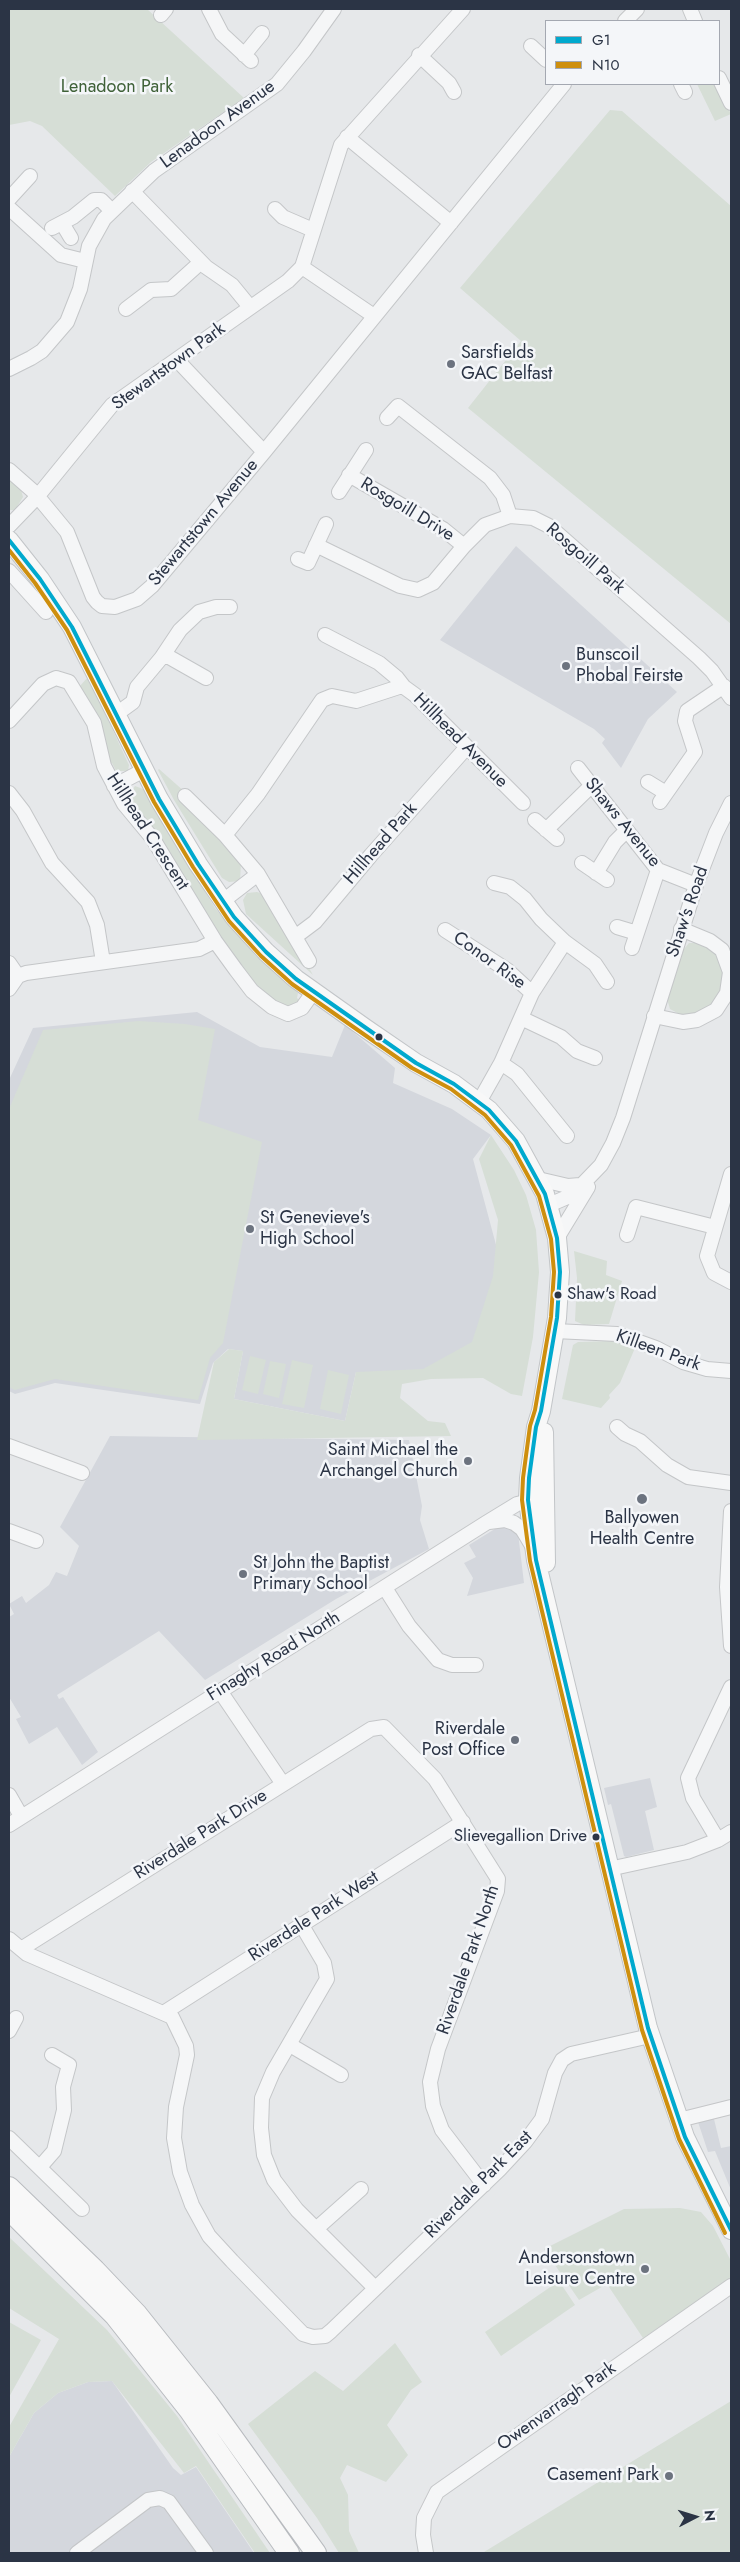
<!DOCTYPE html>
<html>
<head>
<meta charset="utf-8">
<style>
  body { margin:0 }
  #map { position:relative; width:740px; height:2562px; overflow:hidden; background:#e6e8ea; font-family:Jost,sans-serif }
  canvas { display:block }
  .frame { position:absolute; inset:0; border:10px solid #2b3445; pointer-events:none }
  .legend { position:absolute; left:545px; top:20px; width:175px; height:65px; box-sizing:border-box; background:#f4f6f9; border:1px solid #a4a8b1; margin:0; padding:6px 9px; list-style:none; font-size:15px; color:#2b3445 }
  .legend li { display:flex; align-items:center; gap:10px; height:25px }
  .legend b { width:25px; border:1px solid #a4a8b1 }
  .north { position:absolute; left:670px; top:2492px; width:50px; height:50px; -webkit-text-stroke:4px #f4f6f9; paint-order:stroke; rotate:85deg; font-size:14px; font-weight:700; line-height:20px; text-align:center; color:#2b3445 }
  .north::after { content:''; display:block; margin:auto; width:18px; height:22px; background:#2b3445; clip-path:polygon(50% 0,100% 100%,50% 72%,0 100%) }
</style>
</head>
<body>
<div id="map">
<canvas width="740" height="2562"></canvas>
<div class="frame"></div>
<ul class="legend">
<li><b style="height:6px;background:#00a9ce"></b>G1</li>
<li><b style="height:6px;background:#ce8f0e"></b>N10</li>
</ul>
<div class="north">N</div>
</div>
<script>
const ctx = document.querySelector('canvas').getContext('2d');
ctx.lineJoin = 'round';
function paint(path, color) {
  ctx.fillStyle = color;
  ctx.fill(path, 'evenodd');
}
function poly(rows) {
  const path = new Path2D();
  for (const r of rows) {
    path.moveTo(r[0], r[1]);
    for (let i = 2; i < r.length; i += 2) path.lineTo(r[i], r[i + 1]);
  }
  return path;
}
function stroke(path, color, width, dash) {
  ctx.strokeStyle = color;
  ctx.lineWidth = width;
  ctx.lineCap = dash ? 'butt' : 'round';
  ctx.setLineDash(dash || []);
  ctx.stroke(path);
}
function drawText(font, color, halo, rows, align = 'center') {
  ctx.font = font + ' Jost,sans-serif';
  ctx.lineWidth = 5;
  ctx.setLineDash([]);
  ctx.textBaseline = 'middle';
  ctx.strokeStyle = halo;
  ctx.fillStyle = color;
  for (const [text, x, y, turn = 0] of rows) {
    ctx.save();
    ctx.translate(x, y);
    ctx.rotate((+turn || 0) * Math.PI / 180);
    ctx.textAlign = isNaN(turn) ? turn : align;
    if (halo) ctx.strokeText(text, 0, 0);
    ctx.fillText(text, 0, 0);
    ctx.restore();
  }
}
paint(poly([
  [516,546,677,692,648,719,621,768,602,743,605,739,594,729,440,640],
  [197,1012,260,1047,332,1057,345,1025,395,1068,393,1083,452,1109,491,1135,473,1159,499,1256,489,1315,471,1351,419,1373,356,1372,345,1421,234,1399,243,1351,228,1349,213,1363,200,1404,55,1383,15,1394,9,1391,9,1080,33,1028],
  [110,1436,409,1440,422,1506,420,1520,429,1549,336,1599,205,1680,159,1631,57,1695,59,1699,63,1697,98,1752,82,1765,57,1727,29,1744,16,1719,21,1717,9,1697,9,1617,14,1614,9,1604,22,1596,26,1603,49,1585,56,1572,67,1576,79,1546,60,1527],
  [498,1527,509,1527,518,1533,524,1583,467,1596,473,1578,464,1563,476,1557,469,1545],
  [650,1778,657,1807,645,1811,654,1850,626,1857,624,1856,611,1804,608,1805,604,1788],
  [714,2119,721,2148,731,2146,731,2190,715,2151,708,2152,698,2122],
  [112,2381,173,2468,181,2475,196,2467,254,2553,9,2553,9,2457,34,2413,58,2393,88,2382]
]), '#d4d7dd');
paint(poly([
  [9,9,147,9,244,98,151,162,115,196,42,126,30,121,9,125],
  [697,84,715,84,731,114,715,121],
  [610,110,622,111,731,206,731,624,468,408,521,341,460,288],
  [9,474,20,486,23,497,15,510,9,510],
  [88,677,129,765,128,771,116,771,112,763,109,764,79,687],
  [159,769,185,792,180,798,241,863,240,881,229,882,222,878,174,800,158,770],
  [135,786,143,789,215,908,256,956,298,993,297,998,300,1001,290,1008,281,1006,257,985,234,958,131,804,129,795],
  [257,892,263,894,265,893,313,975,246,914,243,900,247,893],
  [689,943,696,943,714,949,725,971,719,999,702,1013,683,1016,670,1009,667,999,684,949],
  [139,1021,185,1024,215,1029,198,1120,262,1142,223,1343,210,1358,198,1400,55,1379,15,1390,9,1387,9,1109,43,1030],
  [491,1135,514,1170,526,1195,536,1230,539,1272,533,1337,522,1396,511,1394,483,1378,431,1379,402,1384,400,1398,428,1421,445,1423,451,1436,197,1440,214,1362,229,1349,243,1351,234,1399,345,1421,356,1372,423,1369,472,1342,493,1276,498,1220,479,1159],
  [574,1251,607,1261,606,1275,622,1281,609,1324,584,1325,575,1321,577,1278],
  [612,1341,635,1348,620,1383,609,1395,610,1398,601,1408,562,1399,573,1345,578,1342],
  [250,1356,266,1360,258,1394,242,1390],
  [292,1360,313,1365,304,1408,282,1404],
  [270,1361,286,1364,279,1398,263,1394],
  [328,1370,349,1375,341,1414,320,1409],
  [680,2208,701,2212,713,2226,731,2261,731,2278,643,2338,607,2284,579,2300,544,2249,624,2209],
  [9,2237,107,2330,177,2416,270,2553,255,2553,196,2466,184,2473,112,2381,88,2382,58,2393,34,2413,9,2457,9,2427,59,2339,9,2308],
  [559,2281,575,2305,501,2356,485,2332],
  [9,2322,41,2340,9,2397],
  [395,2343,422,2382,411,2390,387,2425,408,2455,386,2482,347,2465,340,2478,348,2495,349,2531,359,2553,339,2553,317,2518,248,2424,315,2371,343,2391],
  [731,2401,731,2553,484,2552]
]), '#d6ded6');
const minor = poly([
  [209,9,222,34,251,61],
  [690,9,695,21],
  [161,15,166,9],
  [625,21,637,9],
  [531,46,546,60],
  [244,55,262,33],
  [419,55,449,83,454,92],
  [719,78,731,103],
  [681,84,685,92],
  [347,137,451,223],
  [132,191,206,267,232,285,250,307],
  [9,199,30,176],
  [9,208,61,255,85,261],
  [275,209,283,217,313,230],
  [62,223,71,238],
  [52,228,73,217,94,200,101,200,112,211],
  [302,267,374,316],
  [126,309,151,290,171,289,201,262],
  [177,360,264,452],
  [9,369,31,358,42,351,67,322,80,289,89,246,104,219,154,171,277,84,304,51,334,9],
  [387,418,398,406,490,478,503,495,510,516],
  [9,470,34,492,67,532,93,597,97,602,102,606,115,607,137,599,152,586,264,452,564,84],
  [349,475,443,529,464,546],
  [339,492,366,450],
  [9,526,37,497,112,405,288,281,302,267,341,145,463,9],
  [316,545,400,586,418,590,433,583,464,546,485,525,510,516,533,518,549,526,699,658,712,671,731,698],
  [298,559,308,563,326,524],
  [9,571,46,612],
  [325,635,379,663,397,678,404,687],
  [162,657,180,630,199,612,216,607,230,607],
  [115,715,133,702,137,687,162,657,169,657,206,678],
  [9,721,43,684,56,678,69,682,94,723,104,766,124,804,153,839,215,941,236,970,252,991,272,1007,288,1014,302,1008,314,991],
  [578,768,658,870,696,885],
  [648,782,666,793],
  [114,786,144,770],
  [9,793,23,811,52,863,88,902,97,925,103,962],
  [185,796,225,835,258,874,309,961],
  [660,802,695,752,685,721,687,711,724,686],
  [535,820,557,839],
  [546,830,591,786],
  [225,835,258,794,322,700,332,696,356,701,399,687,404,687,415,695,523,803],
  [582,863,607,880],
  [596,873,615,842,626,831],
  [494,883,510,887,525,899,541,919,565,942,595,964,607,982],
  [223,901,258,874],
  [617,927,637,933],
  [445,930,507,970,532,993],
  [295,937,315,922,371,855,466,748],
  [632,948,658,870],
  [9,963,18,976],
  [9,989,18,976,26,973,199,949,215,941],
  [654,1016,683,1022,697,1020,716,1010,727,993,730,972,722,950,710,941,681,929],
  [521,1018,561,1037,577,1051,595,1058],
  [501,1063,517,1074,567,1136],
  [479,1102,501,1063,532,993,565,942],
  [731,1174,707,1256,714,1273,731,1282],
  [538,1179,568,1186,580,1185],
  [549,1205,572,1195,601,1165,613,1143,623,1118,696,885,716,833,731,803],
  [627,1235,636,1207,715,1227],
  [557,1238,588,1187],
  [555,1331,617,1334,656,1348,683,1362,707,1369,731,1371],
  [617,1427,625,1434,640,1441,667,1465,688,1477,731,1483],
  [9,1446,82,1473],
  [731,1511,727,1587,731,1646],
  [489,1522,505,1520,514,1523,522,1529,531,1544],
  [9,1531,36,1541],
  [385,1588,409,1626,438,1660,452,1665,476,1665],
  [220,1691,283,1784],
  [9,1795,21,1816],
  [9,1825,486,1523,517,1504,538,1499],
  [718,1840,693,1798,688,1778,731,1687],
  [609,1869,687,1852,718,1840,731,1832],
  [301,1924,324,1963,327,1979,273,2072,262,2098,261,2128,264,2155,274,2180,297,2210,374,2287],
  [9,1939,27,1954,172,2017,186,2046,187,2055,176,2107,174,2138,180,2172,192,2205,209,2236,232,2261,303,2334,313,2337,325,2336,331,2331,499,2170,525,2142,542,2119,555,2073,562,2060,571,2054,650,2036],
  [21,1949,371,1729,384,1727,435,1779,498,1879,497,1891,438,2049,430,2082,433,2106,442,2130,484,2185],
  [165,2012,463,1822],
  [9,2031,16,2018],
  [290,2045,341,2075],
  [679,2120,731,2107],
  [9,2138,82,2209],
  [40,2167,54,2151,64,2110,63,2087,69,2065,52,2055],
  [316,2229,361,2189],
  [77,2553,148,2500,160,2498,169,2502,206,2553],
  [426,2553,423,2535,424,2518,437,2492,731,2286]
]);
const major = poly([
  [9,540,40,579,72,627,159,799,198,864,234,917,266,952,296,979,365,1028,416,1063,454,1084,489,1110,516,1141,545,1194,557,1238,560,1272,557,1318,541,1411,536,1427,529,1478,528,1500,536,1560,648,2028,685,2137,731,2230],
  [544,1432,546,1563]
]);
const highway = poly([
  [9,2187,95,2270,137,2314,208,2403,316,2553],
  [9,2210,115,2316,189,2410,289,2553]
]);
stroke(minor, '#c4c6c8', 16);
stroke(major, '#c2c5c8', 20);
stroke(highway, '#b8bbbf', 22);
stroke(minor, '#f5f6f7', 14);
stroke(major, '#f8f8f8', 18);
stroke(highway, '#f8f8f8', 20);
stroke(poly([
  [9,540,40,579,72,627,159,799,198,864,234,917,266,952,296,979,416,1063,454,1084,489,1110,516,1141,545,1194,557,1238,560,1272,557,1318,541,1411,536,1427,529,1478,528,1500,536,1560,648,2028,685,2137,731,2230]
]), '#00a9ce', 4);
stroke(poly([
  [9,550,35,583,67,630,154,802,193,867,229,921,261,956,292,984,412,1068,451,1089,485,1115,511,1145,539,1196,551,1239,554,1272,551,1317,535,1410,530,1426,523,1478,522,1500,530,1561,642,2030,679,2139,725,2233]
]), '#ce8f0e', 4);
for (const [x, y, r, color] of [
  [451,364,5,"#6c737f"],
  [566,666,5,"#6c737f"],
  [379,1037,4.5,"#2b3445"],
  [250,1229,5,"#6c737f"],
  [558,1295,4.5,"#2b3445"],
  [468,1461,5,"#6c737f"],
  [642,1499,6,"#6c737f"],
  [243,1574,5,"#6c737f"],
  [515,1740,5,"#6c737f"],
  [596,1837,4.5,"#2b3445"],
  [645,2269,5,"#6c737f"],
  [669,2476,5,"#6c737f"]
]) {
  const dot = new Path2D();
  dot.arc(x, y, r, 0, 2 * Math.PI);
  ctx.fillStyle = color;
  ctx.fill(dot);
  stroke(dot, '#f4f6f9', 2);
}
drawText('17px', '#2b3445', '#f4f6f9', [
  ["Shaw's Road",567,1295],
  ["Slievegallion Drive",587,1837,"right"]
], 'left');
drawText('18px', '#3f6138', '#f4f6f9', [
  ["Lenadoon Park",117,88]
]);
drawText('18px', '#2b3445', '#f4f6f9', [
  ["Lenadoon Avenue",218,125,-36],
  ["Stewartstown Park",169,367,-36],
  ["Rosgoill Drive",407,510,31],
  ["Stewartstown Avenue",204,523,-50],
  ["Rosgoill Park",585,559,41],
  ["Hillhead Avenue",460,741,45],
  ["Shaws Avenue",622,823,51],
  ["Hillhead Crescent",147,832,57],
  ["Hillhead Park",381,844,-49],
  ["Shaw's Road",688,912,-71],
  ["Conor Rise",489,961,36],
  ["Killeen Park",658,1351,20],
  ["Finaghy Road North",274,1657,-32],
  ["Riverdale Park Drive",201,1835,-32],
  ["Riverdale Park West",314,1917,-33],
  ["Riverdale Park North",469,1960,-71],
  ["Riverdale Park East",479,2185,-45],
  ["Owenvarragh Park",557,2407,-35]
]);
drawText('18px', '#2b3445', '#f4f6f9', [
  ["Sarsfields",461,354],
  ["GAC Belfast",461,375],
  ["Bunscoil",576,656],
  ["Phobal Feirste",576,677],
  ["St Genevieve's",260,1219],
  ["High School",260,1240],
  ["Saint Michael the",458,1451,"right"],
  ["Archangel Church",458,1472,"right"],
  ["Ballyowen",642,1519,"center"],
  ["Health Centre",642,1540,"center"],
  ["St John the Baptist",253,1564],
  ["Primary School",253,1585],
  ["Riverdale",505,1730,"right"],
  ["Post Office",505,1751,"right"],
  ["Andersonstown",635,2259,"right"],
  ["Leisure Centre",635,2280,"right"],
  ["Casement Park",659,2476,"right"]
], 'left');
</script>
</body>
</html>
